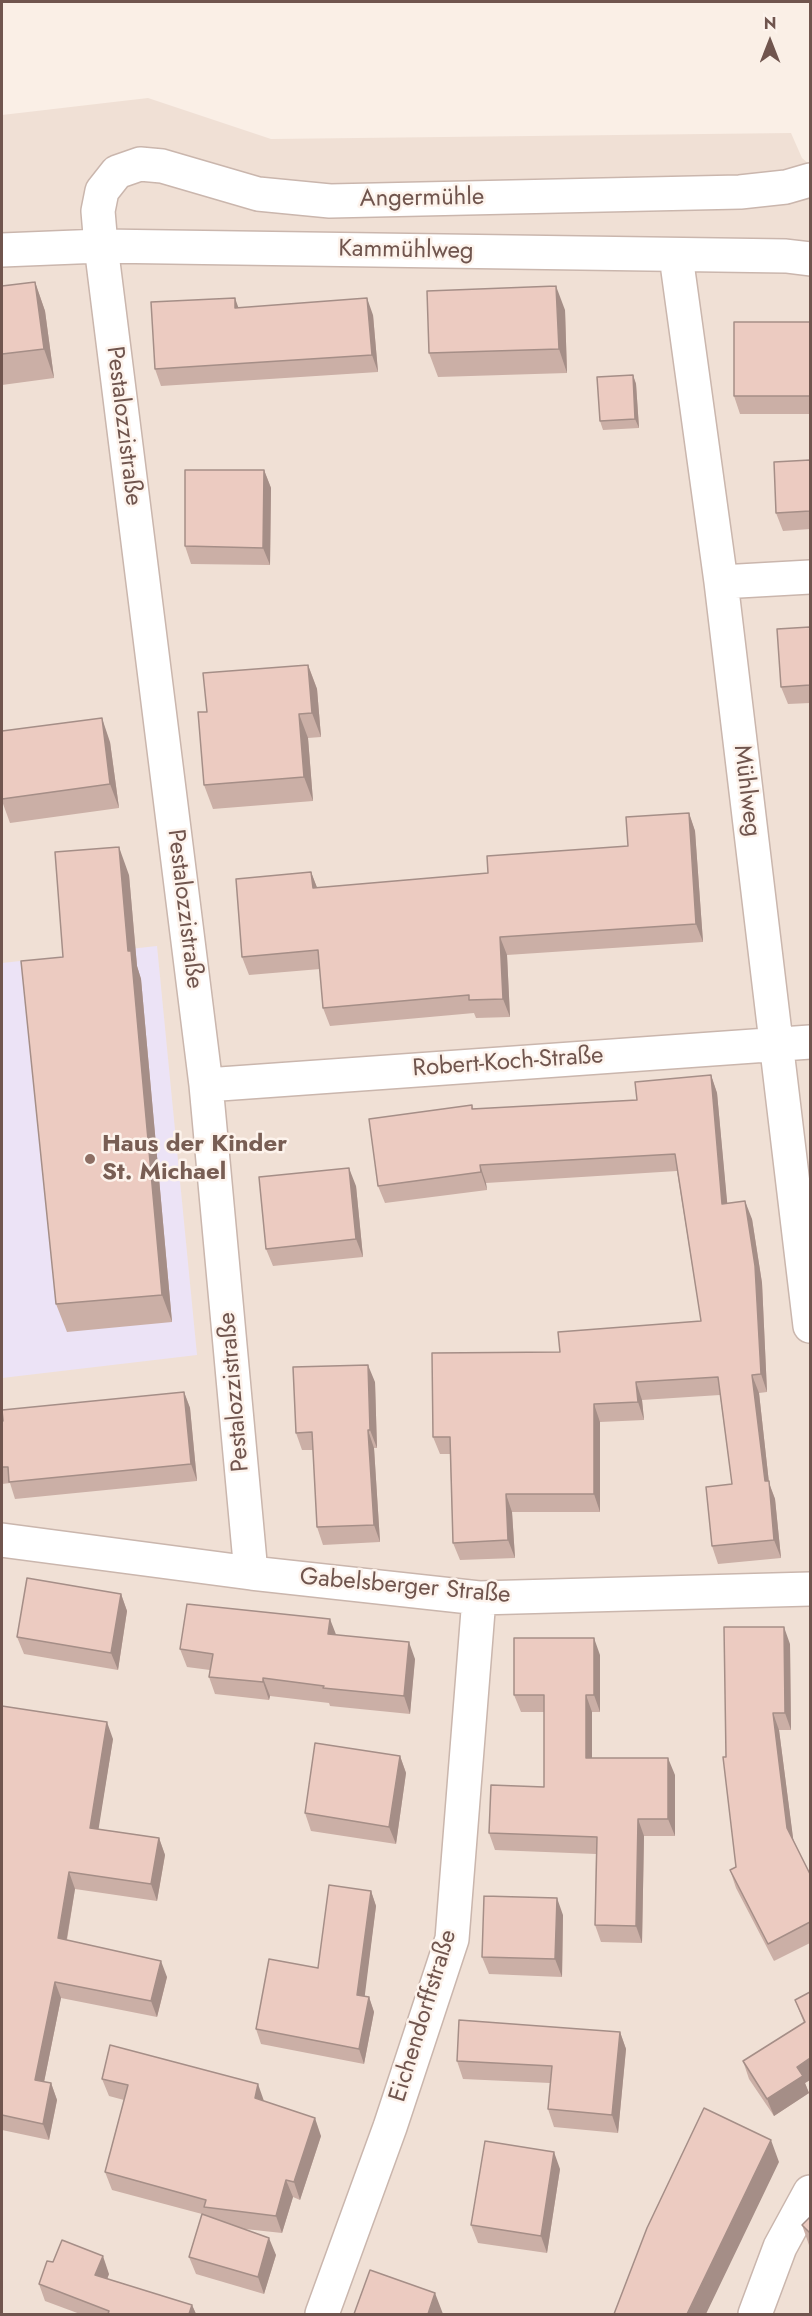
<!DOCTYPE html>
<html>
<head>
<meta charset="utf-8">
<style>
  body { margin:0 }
  #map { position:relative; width:812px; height:2316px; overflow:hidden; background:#faefe6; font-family:Jost,sans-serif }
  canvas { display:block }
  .frame { position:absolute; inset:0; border:3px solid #70554e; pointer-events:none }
  .north { position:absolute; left:740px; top:12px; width:60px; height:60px; -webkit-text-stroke:4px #fdf3ec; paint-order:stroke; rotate:0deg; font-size:16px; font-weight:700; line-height:24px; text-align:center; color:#70554e }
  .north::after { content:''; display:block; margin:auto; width:21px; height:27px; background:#70554e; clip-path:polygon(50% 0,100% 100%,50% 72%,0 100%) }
</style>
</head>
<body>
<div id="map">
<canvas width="812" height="2316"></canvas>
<div class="frame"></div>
<div class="north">N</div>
</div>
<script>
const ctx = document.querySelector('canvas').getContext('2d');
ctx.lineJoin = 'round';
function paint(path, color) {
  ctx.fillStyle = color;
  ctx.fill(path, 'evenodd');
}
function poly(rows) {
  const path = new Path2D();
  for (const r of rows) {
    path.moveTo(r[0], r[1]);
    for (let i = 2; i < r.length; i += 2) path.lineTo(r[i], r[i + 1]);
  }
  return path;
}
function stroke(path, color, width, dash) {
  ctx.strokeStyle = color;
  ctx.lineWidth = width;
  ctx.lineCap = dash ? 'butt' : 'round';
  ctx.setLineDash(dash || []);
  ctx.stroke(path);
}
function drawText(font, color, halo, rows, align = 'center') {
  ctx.font = font + ' Jost,sans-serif';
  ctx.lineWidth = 5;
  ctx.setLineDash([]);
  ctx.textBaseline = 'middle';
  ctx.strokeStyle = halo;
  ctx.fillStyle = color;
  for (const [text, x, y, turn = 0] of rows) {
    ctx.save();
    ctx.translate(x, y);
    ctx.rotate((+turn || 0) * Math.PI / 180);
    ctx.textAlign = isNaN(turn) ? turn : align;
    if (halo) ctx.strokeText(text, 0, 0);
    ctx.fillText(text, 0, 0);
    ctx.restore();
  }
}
paint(poly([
  [148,98,271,139,791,133,802,158,810,165,810,2314,2,2314,2,115]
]), '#f0e0d5');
paint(poly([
  [157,946,197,1355,2,1378,2,963]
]), '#ece3f6');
const street = poly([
  [2,250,101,246,786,256,810,259],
  [676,256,721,582,810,1326],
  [721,582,810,577],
  [206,1085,810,1042],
  [2,1540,251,1573,479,1598,810,1589],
  [251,1573,206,1085,101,246,98,211,102,191,117,172,140,164,162,166,258,194,330,201,740,192,786,187,810,180],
  [322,2314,390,2127,452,1939,479,1598],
  [755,2314,780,2247,810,2192]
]);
stroke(street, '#cab6ad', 36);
stroke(street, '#fff', 33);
paint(poly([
  [35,282,45,311,54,378,2,385,2,286],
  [238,308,373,315,378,372,161,386,155,369],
  [565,310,567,373,438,377,429,353],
  [810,322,810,414,740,414,734,396],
  [633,375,636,384,639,428,603,430,600,421],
  [810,460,810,529,783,531,776,513],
  [264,470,271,488,270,565,191,564,185,546],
  [810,627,810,703,788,704,781,687],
  [308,665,317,689,321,737,308,738,313,801,213,809,204,785,207,712],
  [2,731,110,742,119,808,10,823,2,801],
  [689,813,695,831,703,942,507,955,510,1017,476,1018,474,1013,330,1026,323,1008,320,969,249,975,242,957,311,872,317,888,488,873,628,846],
  [129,875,137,966,141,979,172,1322,67,1332,56,1304,63,957],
  [711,1075,717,1093,727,1204,752,1219,762,1283,767,1392,759,1393,769,1483,775,1499,781,1558,718,1564,712,1546,732,1484,720,1395,642,1400,644,1420,600,1422,600,1512,512,1512,515,1558,460,1560,453,1543,450,1454,440,1454,433,1437,560,1352,701,1321,677,1171,486,1183,487,1190,385,1203,378,1186,472,1105,473,1109,637,1100],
  [356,1186,363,1257,273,1266,266,1249],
  [375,1382,377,1448,374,1448,380,1542,323,1545,317,1527,313,1450,302,1450,296,1433],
  [184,1392,190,1408,197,1481,15,1499,10,1483,2,1484,2,1421],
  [121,1594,127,1611,118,1670,24,1654,17,1637],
  [336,1635,415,1659,410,1714,330,1706,329,1703,270,1696,269,1700,215,1694,209,1677,210,1670,187,1667,180,1649],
  [790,1644,791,1730,779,1730,793,1839,810,1874,810,1943,774,1961,736,1888,730,1870,736,1867,726,1757],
  [600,1655,600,1712,592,1712,592,1758,675,1775,675,1836,644,1836,642,1943,601,1942,595,1925,596,1854,495,1850,489,1833,544,1787,544,1712,521,1712,514,1695],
  [2,1706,113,1739,98,1829,159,1838,165,1855,157,1901,75,1889,67,1940,167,1977,157,2017,61,1998,44,2082,51,2083,57,2100,49,2140,2,2130],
  [400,1756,406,1773,396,1844,311,1831,305,1813],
  [371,1891,376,1906,364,1996,369,1997,374,2012,364,2064,261,2044,256,2029,318,1968],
  [563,1915,562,1977,489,1974,482,1957],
  [810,1992,810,2080,805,2083,809,2093,774,2116,749,2079,743,2061,804,2023,795,2000],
  [620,2032,626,2049,618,2133,554,2127,548,2109,550,2083,463,2079,457,2061],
  [102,2079,264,2101,321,2136,300,2200,293,2197,282,2233,245,2229,276,2255,264,2294,196,2274,189,2257,202,2214,112,2190,105,2172,124,2100,109,2096],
  [560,2169,547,2253,478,2243,471,2225],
  [810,2217,810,2248,802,2225],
  [53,2262,109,2274,107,2279,192,2305,196,2314,80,2314,45,2301,39,2284]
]), '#cbafa6');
paint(poly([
  [35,282,45,311,54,378,44,349],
  [556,286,565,310,567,373,559,349],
  [235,298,241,315,235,308],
  [367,298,373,315,378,372,372,355],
  [633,375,636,384,639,428,635,419],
  [264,470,271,488,270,565,263,548],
  [308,665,317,689,321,737,312,713],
  [299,714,308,738,313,801,304,777],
  [102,718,110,742,119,808,110,784],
  [689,813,695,831,703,942,696,924],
  [119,847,129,875,137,966,141,979,172,1322,162,1295,128,951],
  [311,872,318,890,313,888],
  [500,937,507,955,510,1017,503,999],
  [711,1075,717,1093,729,1222,722,1204],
  [480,1165,486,1183,487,1190,481,1172],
  [349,1168,356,1186,363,1257,356,1239],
  [745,1201,752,1219,762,1283,767,1392,761,1374],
  [368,1365,375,1382,377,1448,370,1430],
  [752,1375,759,1393,769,1483,775,1499,781,1558,774,1540,765,1481],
  [636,1382,642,1400,644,1420,638,1402],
  [184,1392,190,1408,197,1481,191,1464],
  [594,1404,600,1422,600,1512,594,1494],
  [368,1430,374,1448,380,1542,374,1525],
  [506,1494,512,1512,515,1558,508,1540],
  [121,1594,127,1611,118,1670,111,1653],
  [330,1619,337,1637,328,1634],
  [784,1627,790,1644,791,1730,785,1713],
  [594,1638,600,1655,600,1712,594,1695],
  [409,1642,415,1659,410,1714,404,1696],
  [263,1678,270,1696,269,1700,263,1682],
  [586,1695,592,1712,592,1775,586,1758],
  [773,1713,779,1730,794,1845,787,1828],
  [107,1722,113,1739,96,1845,90,1828],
  [400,1756,406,1773,396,1844,389,1827],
  [668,1758,675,1775,675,1836,668,1819],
  [638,1819,644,1836,642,1943,636,1926],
  [159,1838,165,1855,157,1901,151,1884],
  [69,1872,75,1889,64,1955,58,1938],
  [371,1891,376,1906,363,2010,357,1995],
  [557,1898,563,1915,562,1977,555,1959],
  [161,1961,167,1977,157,2017,151,2001],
  [55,1982,61,1998,41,2097,35,2080],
  [369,1997,374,2012,364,2064,359,2049],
  [620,2032,626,2049,618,2133,612,2115],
  [810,2058,810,2080,805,2083,809,2093,774,2116,767,2099,797,2067],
  [51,2083,57,2100,49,2140,43,2124],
  [258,2084,264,2101,255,2098],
  [315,2118,321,2136,300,2200,294,2182],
  [771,2140,779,2162,706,2314,687,2314],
  [554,2152,560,2169,547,2253,541,2236],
  [286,2180,293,2197,282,2233,276,2216],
  [269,2238,276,2255,264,2294,258,2277],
  [103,2256,109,2274,102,2293,95,2275],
  [435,2293,443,2314,428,2314],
  [192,2305,196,2314,189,2314]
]), '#a58e87');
const building = poly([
  [35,282,44,349,2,354,2,286,35,282],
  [556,286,559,349,429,353,427,291,556,286],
  [235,298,235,308,367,298,372,355,155,369,151,302,235,298],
  [734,322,810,322,810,396,734,396,734,322],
  [633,375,635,419,600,421,597,377,633,375],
  [810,460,810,511,776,513,774,462,810,460],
  [185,470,264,470,263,548,185,546,185,470],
  [810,627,810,685,781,687,777,629,810,627],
  [308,665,312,713,299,714,304,777,204,785,198,712,207,712,203,673,308,665],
  [102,718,110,784,2,799,2,731,102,718],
  [689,813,696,924,500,937,503,999,469,1000,469,995,323,1008,318,950,242,957,236,879,311,872,313,888,488,873,487,856,628,846,626,817,689,813],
  [119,847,128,951,131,951,162,1295,56,1304,21,961,63,957,55,852,119,847],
  [711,1075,722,1204,745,1201,755,1266,761,1374,752,1375,765,1481,769,1481,774,1540,712,1546,706,1487,732,1484,718,1377,636,1382,638,1402,594,1404,594,1494,506,1494,508,1540,453,1543,450,1437,433,1437,432,1353,560,1352,558,1332,701,1321,675,1154,480,1165,481,1172,378,1186,369,1119,472,1105,472,1109,637,1100,635,1082,711,1075],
  [349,1168,356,1239,266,1249,259,1177,349,1168],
  [368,1365,370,1430,368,1430,374,1525,317,1527,312,1432,296,1433,293,1367,368,1365],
  [184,1392,191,1464,9,1482,8,1467,2,1467,2,1421,3,1421,2,1410,184,1392],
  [27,1578,121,1594,111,1653,17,1637,27,1578],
  [187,1604,330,1619,328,1634,409,1642,404,1696,323,1688,324,1686,263,1678,263,1682,209,1677,213,1654,180,1649,187,1604],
  [724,1627,784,1627,785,1713,773,1713,787,1828,810,1874,810,1922,768,1944,730,1870,736,1867,723,1757,726,1757,724,1627],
  [514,1638,594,1638,594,1695,586,1695,586,1758,668,1758,668,1819,638,1819,636,1926,595,1925,597,1837,489,1833,491,1785,544,1787,544,1695,514,1695,514,1638],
  [2,1706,107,1722,90,1828,159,1838,151,1884,69,1872,58,1938,161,1961,151,2001,55,1982,35,2080,51,2083,43,2124,2,2115,2,1706],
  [315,1743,400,1756,389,1827,305,1813,315,1743],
  [329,1885,371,1891,357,1995,369,1997,359,2049,256,2029,269,1959,318,1968,329,1885],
  [484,1896,557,1898,555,1959,482,1957,484,1896],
  [810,1992,810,2058,797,2067,803,2076,767,2099,743,2061,805,2022,795,2000,810,1992],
  [459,2020,620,2032,612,2115,548,2109,552,2066,457,2061,459,2020],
  [110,2045,258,2084,255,2098,315,2118,294,2182,286,2180,276,2216,204,2207,206,2200,105,2172,128,2085,102,2079,110,2045],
  [704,2108,771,2140,687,2314,614,2314,647,2228,704,2108],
  [485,2141,554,2152,541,2236,471,2225,485,2141],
  [202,2214,269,2238,258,2277,189,2257,202,2214],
  [810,2217,810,2233,802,2225,810,2217],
  [62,2240,103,2256,95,2275,192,2305,189,2314,108,2314,109,2311,39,2284,47,2261,53,2262,62,2240],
  [370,2270,435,2293,428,2314,354,2314,370,2270]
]);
paint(building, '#eccbc1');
stroke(building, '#a58e87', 1.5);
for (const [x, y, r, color] of [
  [90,1159,6,"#8d6e63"]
]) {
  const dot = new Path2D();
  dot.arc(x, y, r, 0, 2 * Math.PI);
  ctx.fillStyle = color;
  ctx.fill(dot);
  stroke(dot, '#fdf3ec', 2);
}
drawText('24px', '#70554e', '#fdf3ec', [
  ["Angermühle",422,199,-1],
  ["Kammühlweg",406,251,1],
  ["Pestalozzistraße",123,426,83],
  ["Mühlweg",746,791,83],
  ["Pestalozzistraße",184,909,83],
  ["Robert-Koch-Straße",508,1063,-4],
  ["Pestalozzistraße",235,1392,-95],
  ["Gabelsberger Straße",405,1587,5],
  ["Eichendorffstraße",424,2016,-73]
]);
drawText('bold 24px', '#785e54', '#fdf3ec', [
  ["Haus der Kinder",102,1145],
  ["St. Michael",102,1173]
], 'left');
</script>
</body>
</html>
